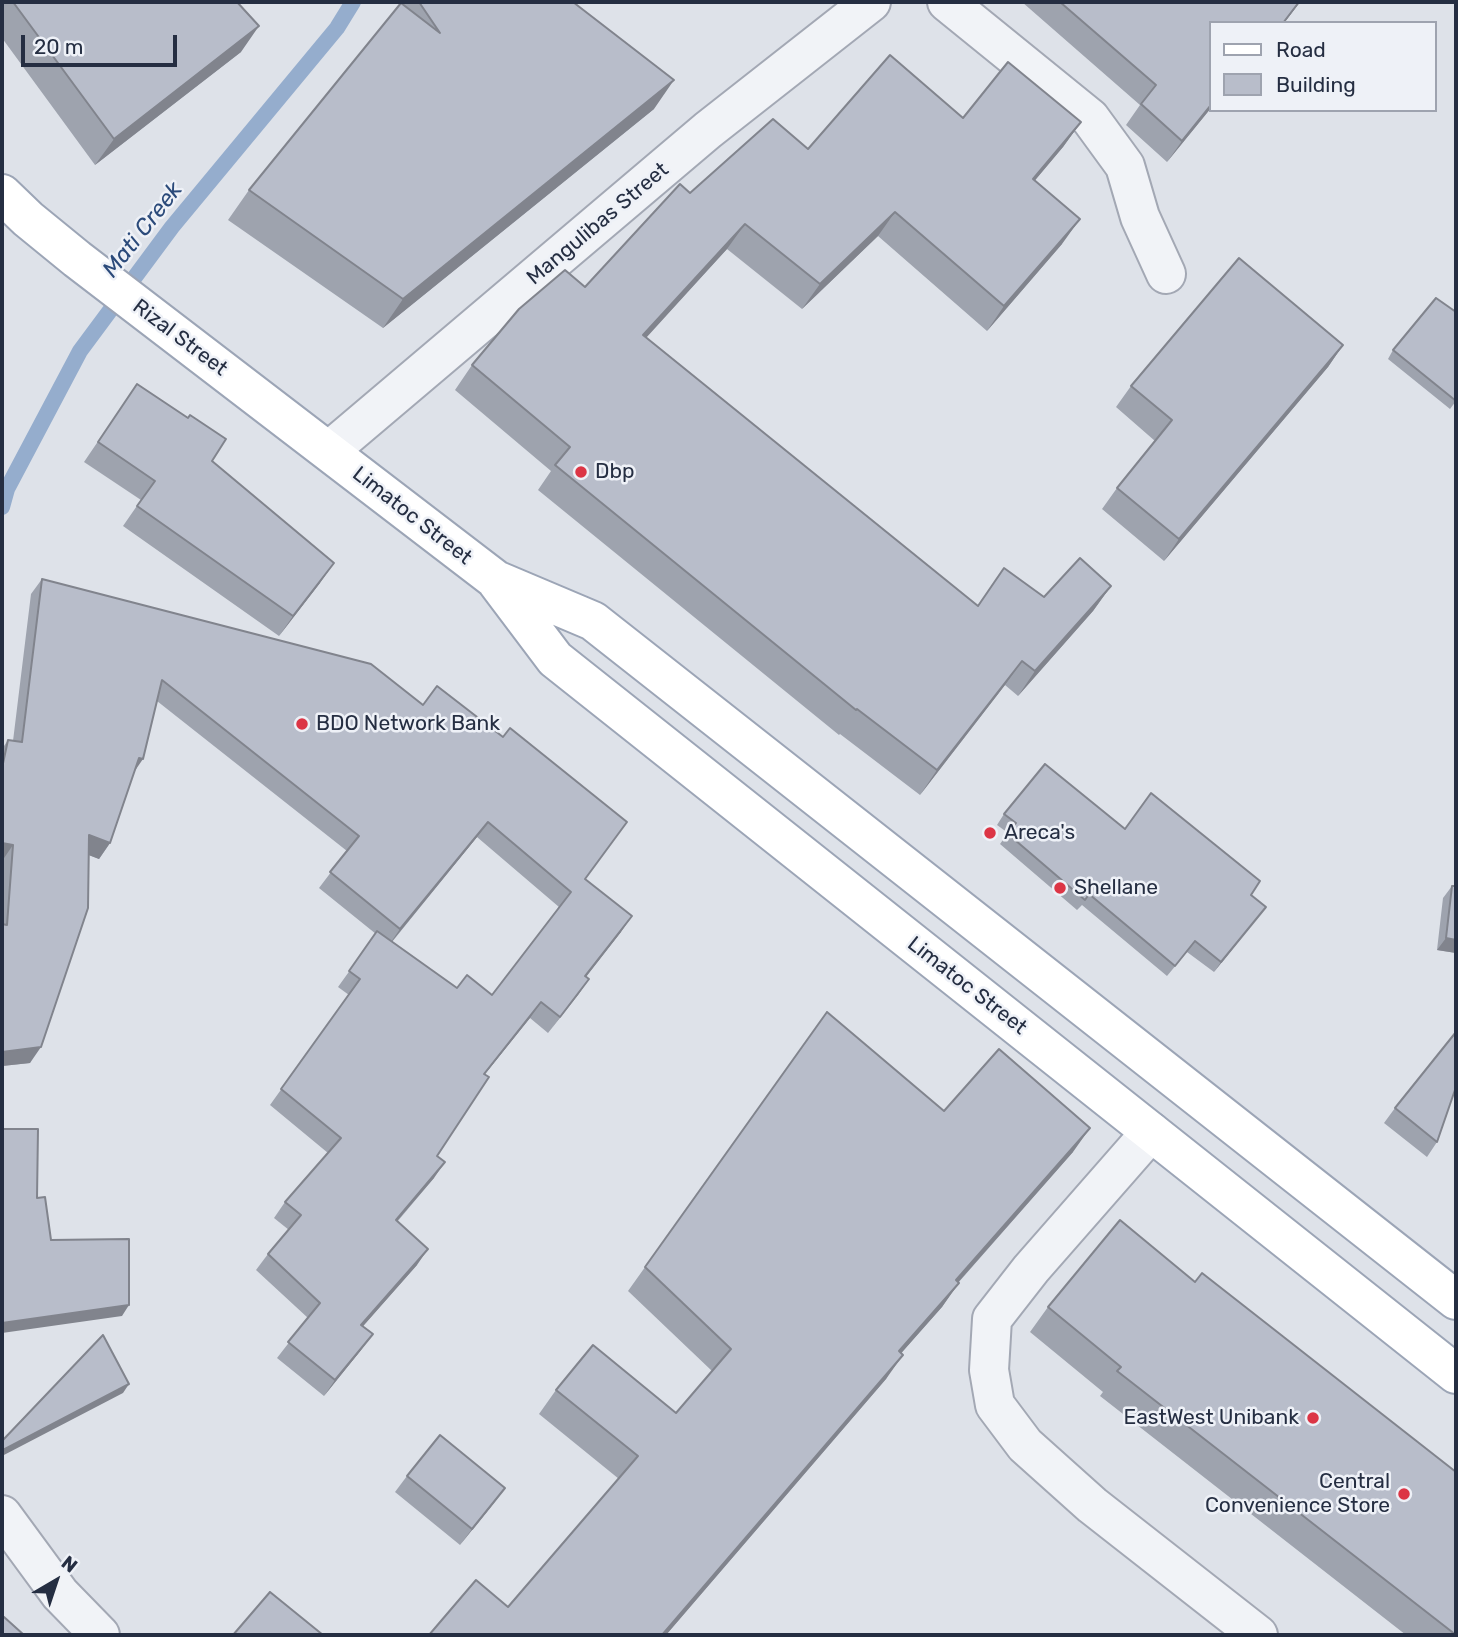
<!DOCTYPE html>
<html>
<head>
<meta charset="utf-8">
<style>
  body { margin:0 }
  #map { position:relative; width:1458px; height:1637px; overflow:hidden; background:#dee2e9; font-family:Rubik,sans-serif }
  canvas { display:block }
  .frame { position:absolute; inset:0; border:4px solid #252e42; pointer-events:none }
  .legend { position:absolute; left:1209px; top:21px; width:228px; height:91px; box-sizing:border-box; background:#eef1f7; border:2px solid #9ea3af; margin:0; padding:9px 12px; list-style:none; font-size:21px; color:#252e42 }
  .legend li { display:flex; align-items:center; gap:14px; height:35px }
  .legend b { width:35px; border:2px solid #9ea3af }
  .north { position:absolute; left:21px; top:1546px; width:70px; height:70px; -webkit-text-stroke:5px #eef1f7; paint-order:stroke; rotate:39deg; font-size:19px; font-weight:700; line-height:28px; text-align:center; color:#252e42 }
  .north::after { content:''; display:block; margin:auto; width:24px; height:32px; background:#252e42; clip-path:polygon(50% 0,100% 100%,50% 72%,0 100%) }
  .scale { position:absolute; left:21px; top:35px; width:156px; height:32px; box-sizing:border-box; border:4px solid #252e42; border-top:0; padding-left:9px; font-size:21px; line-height:24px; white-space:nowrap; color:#252e42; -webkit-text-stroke:5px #eef1f7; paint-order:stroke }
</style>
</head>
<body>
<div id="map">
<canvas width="1458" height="1637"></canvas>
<div class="frame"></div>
<ul class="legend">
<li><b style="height:9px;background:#fff"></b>Road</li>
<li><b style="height:19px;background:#b8bdca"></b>Building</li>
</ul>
<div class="north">N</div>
<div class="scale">20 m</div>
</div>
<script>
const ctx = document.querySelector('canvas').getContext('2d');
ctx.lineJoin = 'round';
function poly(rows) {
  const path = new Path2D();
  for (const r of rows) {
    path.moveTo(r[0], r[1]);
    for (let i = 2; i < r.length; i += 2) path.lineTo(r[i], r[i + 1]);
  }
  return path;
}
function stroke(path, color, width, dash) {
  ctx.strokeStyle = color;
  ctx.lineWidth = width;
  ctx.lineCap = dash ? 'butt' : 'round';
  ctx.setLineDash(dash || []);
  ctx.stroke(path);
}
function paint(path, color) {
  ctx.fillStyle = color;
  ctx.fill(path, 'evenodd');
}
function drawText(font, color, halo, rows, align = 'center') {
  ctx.font = font + ' Rubik,sans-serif';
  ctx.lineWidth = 5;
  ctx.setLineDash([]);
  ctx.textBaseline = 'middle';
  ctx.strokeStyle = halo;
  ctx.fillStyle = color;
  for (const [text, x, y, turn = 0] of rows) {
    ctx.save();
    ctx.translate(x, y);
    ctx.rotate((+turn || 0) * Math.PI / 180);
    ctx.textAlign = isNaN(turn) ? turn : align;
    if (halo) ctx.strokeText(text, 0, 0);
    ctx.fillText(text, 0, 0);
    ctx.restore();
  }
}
stroke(poly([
  [2,507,7,489,80,351,172,227,337,28,353,2]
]), '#95adcd', 16);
const minor = poly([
  [947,2,1090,118,1125,166,1140,217,1166,274],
  [329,451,708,130,871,2],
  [1151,1132,1031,1269,992,1319,989,1370,995,1405,1025,1445,1092,1505,1258,1635],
  [2,1515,60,1594,100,1635]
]);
const major = poly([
  [2,194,28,219,77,259,496,580,593,621,1456,1300],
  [497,582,555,659,1456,1374]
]);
stroke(minor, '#a3a8b4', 42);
stroke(major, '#9ca5b6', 42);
stroke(minor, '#f1f3f7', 38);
stroke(major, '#fff', 38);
paint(poly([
  [2,2,237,2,241,52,95,165,2,38],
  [404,2,573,2,654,109,383,328,228,220,249,190],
  [1022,2,1300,2,1284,23,1211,23,1211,108,1167,162,1126,125,1140,105],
  [963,118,1081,122,1063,147,1035,180,1062,244,987,331,878,236,802,309,727,249,646,337,978,606,1111,586,1093,611,1018,696,1005,685,920,795,840,734,839,735,538,490,551,471,455,390,472,365,585,287,690,193,808,149],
  [1343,345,1328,367,1164,561,1102,509,1117,488,1155,441,1116,407,1131,386],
  [1393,350,1456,401,1450,409,1388,359],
  [137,384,212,461,320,583,279,636,123,526,141,500,84,462],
  [42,579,371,664,585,880,621,932,586,977,589,979,548,1033,530,1018,485,1074,437,1156,434,1178,397,1222,417,1265,363,1326,361,1350,324,1396,277,1358,308,1318,256,1270,268,1254,289,1230,274,1218,285,1202,328,1153,270,1105,349,995,338,987,376,934,319,888,347,851,157,701,110,843,99,859,89,855,30,1063,2,1066,2,749,8,740,13,741,31,594],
  [477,837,559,907,492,995,457,988,392,942],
  [1004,814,1125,829,1251,895,1266,907,1214,972,1187,952,1167,976,1082,905,1077,910,1000,844,1008,833,997,825],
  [1452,886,1456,886,1456,953,1437,950,1443,898],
  [827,1012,944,1111,1073,1152,958,1283,942,1307,901,1353,886,1379,666,1635,429,1635,508,1607,619,1479,539,1414,556,1390,676,1413,712,1371,628,1291],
  [1395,1108,1437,1142,1427,1157,1384,1123],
  [1195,1282,1456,1635,1406,1635,1100,1396,1103,1392,1030,1332,1048,1307],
  [407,1476,505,1488,493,1504,460,1545,395,1492]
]), '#9ea3ae');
paint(poly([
  [1299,2,1300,2,1284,23,1283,23],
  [259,26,241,52,95,165,114,139],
  [674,80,654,109,383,328,403,299],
  [1211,105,1211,108,1167,162,1182,141],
  [1081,122,1063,147,1016,203,1033,179],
  [895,212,878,236,802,309,820,284],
  [1080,219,1062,244,987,331,1004,306],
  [745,224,727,249,626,360,643,335],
  [1343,345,1328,367,1164,561,1179,539],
  [334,563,320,583,279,636,293,616],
  [1111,586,1093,611,1018,696,1035,671],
  [1022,661,1005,685,920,795,937,770],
  [139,758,143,759,132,775],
  [488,822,477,837,389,945,400,929],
  [89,835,110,843,99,859,78,851],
  [2,843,13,845,2,861],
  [1266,907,1214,972,1221,962],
  [632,916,621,932,574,992,585,976],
  [1446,938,1456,940,1456,953,1437,950],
  [589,979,578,995,548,1033,560,1017],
  [541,1002,530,1018,473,1089,484,1074],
  [41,1047,30,1063,2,1066,2,1052],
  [1090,1128,1073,1152,939,1304,956,1280],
  [445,1162,434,1178,384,1236,396,1220],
  [428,1249,417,1265,350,1341,361,1325],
  [959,1283,942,1307,882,1375,899,1351],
  [129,1305,122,1316,2,1333,2,1323],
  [373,1334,361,1350,324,1396,335,1380],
  [903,1355,886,1379,666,1635,662,1635],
  [129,1384,123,1393,2,1456,3,1450],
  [505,1488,493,1504,460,1545,472,1529]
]), '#81848d');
const building = poly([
  [13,2,237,2,259,26,114,139,13,2],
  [419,2,573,2,674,80,403,299,249,190,401,3,440,33,419,2],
  [1060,2,1299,2,1283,23,1211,23,1211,105,1182,141,1141,104,1156,85,1060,2],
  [890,55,963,118,1008,62,1081,122,1033,179,1080,219,1004,306,895,212,820,284,745,224,643,335,978,606,1004,568,1044,597,1080,558,1111,586,1035,671,1022,661,937,770,857,709,856,710,555,465,570,447,472,365,519,309,565,270,585,287,680,184,690,193,773,119,808,149,890,55],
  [1239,258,1343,345,1179,539,1117,488,1172,420,1131,386,1239,258],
  [1436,298,1456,312,1456,401,1393,350,1436,298],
  [137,384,188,418,190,415,226,439,212,461,334,563,293,616,137,506,155,481,98,442,137,384],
  [42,579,371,664,423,705,437,686,503,737,510,728,627,822,585,879,632,916,585,976,589,979,560,1017,541,1002,484,1074,489,1077,437,1156,445,1162,396,1220,428,1249,361,1325,373,1334,335,1380,288,1342,320,1303,268,1254,301,1215,285,1202,341,1138,281,1089,360,979,349,971,377,931,457,988,467,975,492,995,571,892,488,822,400,929,330,872,359,836,162,680,143,759,139,758,110,843,89,835,88,908,41,1047,2,1052,2,924,7,925,13,845,2,843,2,768,8,740,22,742,42,579],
  [1045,764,1125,829,1151,793,1260,881,1251,895,1266,907,1221,962,1195,941,1175,966,1089,894,1085,900,1008,834,1016,823,1004,814,1045,764],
  [1452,886,1456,886,1456,940,1446,938,1452,886],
  [827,1012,944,1111,999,1049,1090,1128,956,1280,959,1283,899,1351,903,1355,662,1635,429,1635,476,1580,508,1607,638,1456,556,1390,593,1345,676,1413,731,1349,645,1267,827,1012],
  [1456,1032,1456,1087,1437,1142,1395,1108,1456,1032],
  [2,1129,38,1129,37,1198,45,1197,51,1240,129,1239,129,1305,2,1323,2,1129],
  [1120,1220,1195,1282,1202,1273,1456,1472,1456,1635,1117,1371,1121,1367,1048,1307,1120,1220],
  [103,1335,129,1384,3,1450,2,1449,2,1441,103,1335],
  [440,1435,505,1488,472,1529,407,1476,440,1435],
  [270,1592,323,1635,233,1635,270,1592],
  [4,1617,24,1635,2,1635,2,1619,4,1617]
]);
paint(building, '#b8bdca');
stroke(building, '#81848d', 2);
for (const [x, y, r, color] of [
  [581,472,7,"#dc3545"],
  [302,724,7,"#dc3545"],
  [990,833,7,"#dc3545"],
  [1060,888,7,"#dc3545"],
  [1313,1418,7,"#dc3545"],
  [1404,1494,7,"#dc3545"]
]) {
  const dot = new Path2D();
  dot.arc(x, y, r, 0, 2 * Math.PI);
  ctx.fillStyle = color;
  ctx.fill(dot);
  stroke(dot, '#eef1f7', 2.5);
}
drawText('21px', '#252e42', '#eef1f7', [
  ["Mangulibas Street",598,224,-40],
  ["Rizal Street",180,338,37],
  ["Limatoc Street",412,516,38],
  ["Limatoc Street",967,986,38]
]);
drawText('21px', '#252e42', '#eef1f7', [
  ["Dbp",595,472],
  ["BDO Network Bank",316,724],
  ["Areca's",1004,833],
  ["Shellane",1074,888],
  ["EastWest Unibank",1299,1418,"right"],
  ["Central",1390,1482,"right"],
  ["Convenience Store",1390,1506,"right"]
], 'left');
drawText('italic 23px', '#2b4a7a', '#eef1f7', [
  ["Mati Creek",143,230,-52]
]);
</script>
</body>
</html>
